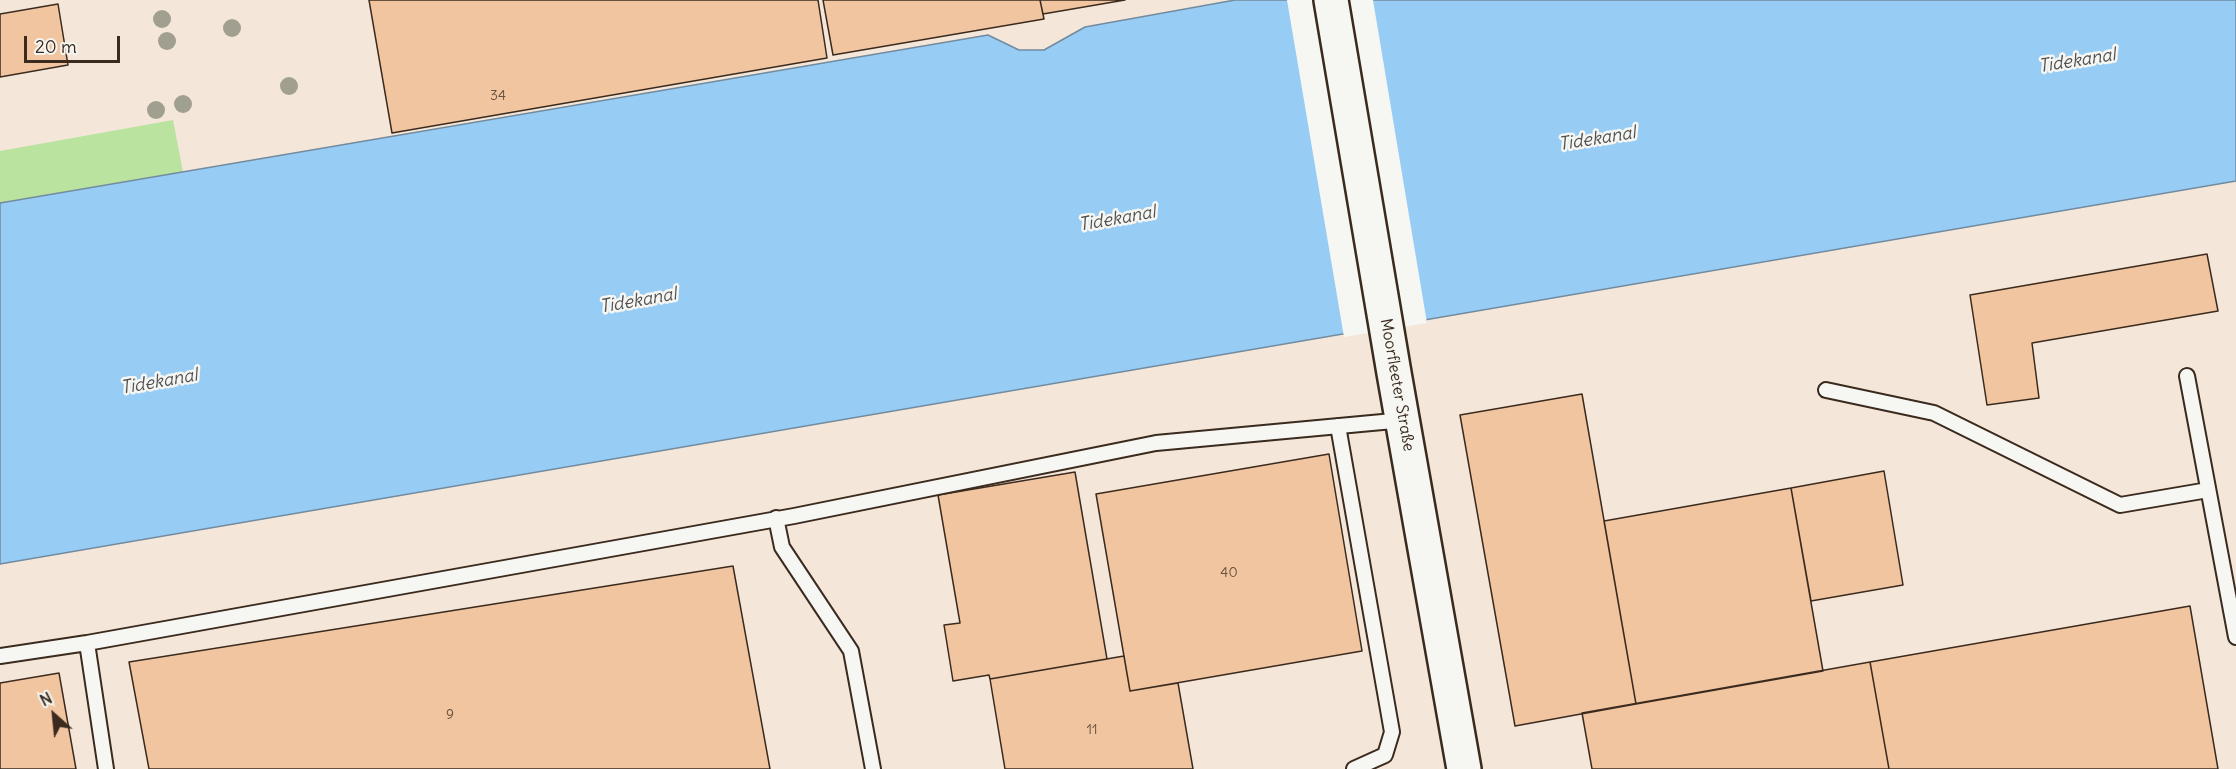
<!DOCTYPE html>
<html>
<head>
<meta charset="utf-8">
<style>
  body { margin:0 }
  #map { position:relative; width:2236px; height:769px; overflow:hidden; background:#f6f6f2; font-family:Delius,sans-serif }
  canvas { display:block }
  .north { position:absolute; left:24px; top:685px; width:60px; height:60px; -webkit-text-stroke:4px #f6f6f2; paint-order:stroke; rotate:333deg; font-size:16px; font-weight:700; line-height:24px; text-align:center; color:#3b2a1e }
  .north::after { content:''; display:block; margin:auto; width:21px; height:27px; background:#3b2a1e; clip-path:polygon(50% 0,100% 100%,50% 72%,0 100%) }
  .scale { position:absolute; left:24px; top:36px; width:96px; height:27px; box-sizing:border-box; border:3px solid #3b2a1e; border-top:0; padding-left:8px; font-size:18px; line-height:21px; white-space:nowrap; color:#3b2a1e; -webkit-text-stroke:4px #f6f6f2; paint-order:stroke }
</style>
</head>
<body>
<div id="map">
<canvas width="2236" height="769"></canvas>
<div class="north">N</div>
<div class="scale">20 m</div>
</div>
<script>
const ctx = document.querySelector('canvas').getContext('2d');
ctx.lineJoin = 'round';
function paint(path, color) {
  ctx.fillStyle = color;
  ctx.fill(path, 'evenodd');
}
function poly(rows) {
  const path = new Path2D();
  for (const r of rows) {
    path.moveTo(r[0], r[1]);
    for (let i = 2; i < r.length; i += 2) path.lineTo(r[i], r[i + 1]);
  }
  return path;
}
function stroke(path, color, width, dash) {
  ctx.strokeStyle = color;
  ctx.lineWidth = width;
  ctx.lineCap = dash ? 'butt' : 'round';
  ctx.setLineDash(dash || []);
  ctx.stroke(path);
}
function drawText(font, color, halo, rows, align = 'center') {
  ctx.font = font + ' Delius,sans-serif';
  ctx.lineWidth = 5;
  ctx.setLineDash([]);
  ctx.textBaseline = 'middle';
  ctx.strokeStyle = halo;
  ctx.fillStyle = color;
  for (const [text, x, y, turn = 0] of rows) {
    ctx.save();
    ctx.translate(x, y);
    ctx.rotate((+turn || 0) * Math.PI / 180);
    ctx.textAlign = isNaN(turn) ? turn : align;
    if (halo) ctx.strokeText(text, 0, 0);
    ctx.fillText(text, 0, 0);
    ctx.restore();
  }
}
paint(poly([
  [0,0,1235,0,1085,27,1044,50,1019,50,988,35,0,203],
  [2236,181,2236,769,0,769,0,564]
]), '#f4e7d9');
paint(poly([
  [173,120,183,172,0,203,0,151]
]), '#bae39f');
const water = poly([
  [1235,0,2236,0,2236,181,0,564,0,203,988,35,1019,50,1044,50,1085,27,1235,0]
]);
paint(water, '#97ccf5');
stroke(water, '#728b9f', 1.5);
paint(poly([
  [1287,0,1373,0,1427,323,1344,337]
]), '#f6f6f2');
const building = poly([
  [369,0,818,0,827,58,392,133,369,0],
  [823,0,1040,0,1044,19,833,55,823,0],
  [1040,0,1125,0,1043,14,1040,0],
  [58,4,68,65,0,77,0,14,58,4],
  [2207,254,2218,311,2032,343,2039,398,1987,405,1970,295,2207,254],
  [1582,394,1636,704,1515,726,1460,415,1582,394],
  [1329,454,1362,651,1130,691,1096,494,1329,454],
  [1884,471,1903,585,1811,601,1791,488,1884,471],
  [1075,472,1107,659,990,679,989,675,953,681,944,625,960,623,938,495,1075,472],
  [1791,488,1823,671,1636,704,1604,521,1791,488],
  [733,566,770,769,149,769,129,662,733,566],
  [2190,606,2218,769,1889,769,1870,662,2190,606],
  [1124,656,1130,691,1178,683,1193,769,1005,769,990,679,1124,656],
  [1870,662,1889,769,1592,769,1582,713,1870,662],
  [59,673,76,769,0,769,0,683,59,673]
]);
paint(building, '#f1c5a0');
stroke(building, '#3b2a1e', 1.5);
const service = poly([
  [2187,376,2236,637],
  [1826,390,1934,413,2120,505,2208,490],
  [1338,426,1392,732,1385,755,1354,769],
  [776,518,782,547,851,651,873,769],
  [87,643,106,769],
  [0,656,87,643,794,516,1156,443,1404,420]
]);
const tertiary = poly([
  [1331,0,1394,373,1464,769]
]);
stroke(service, '#3b2a1e', 18);
stroke(tertiary, '#3b2a1e', 38);
stroke(service, '#f6f6f2', 14);
stroke(tertiary, '#f6f6f2', 33);
ctx.fillStyle = '#a19f8f';
for (const [x, y] of [
  [162,19],
  [232,28],
  [167,41],
  [289,86],
  [183,104],
  [156,110]
]) {
  ctx.beginPath();
  ctx.arc(x, y, 9, 0, 2 * Math.PI);
  ctx.fill();
}
drawText('14px', '#68513e', null, [
  ["34",498,96],
  ["40",1229,573],
  ["9",450,715],
  ["11",1092,730]
]);
drawText('16px', '#3b2a1e', '#f6f6f2', [
  ["Moorfleeter Straße",1397,385,80]
]);
drawText('italic 18px', '#525254', '#f6f6f2', [
  ["Tidekanal",2077,61,-9],
  ["Tidekanal",1597,139,-9],
  ["Tidekanal",1117,219,-10],
  ["Tidekanal",638,301,-10],
  ["Tidekanal",159,382,-10]
]);
</script>
</body>
</html>
